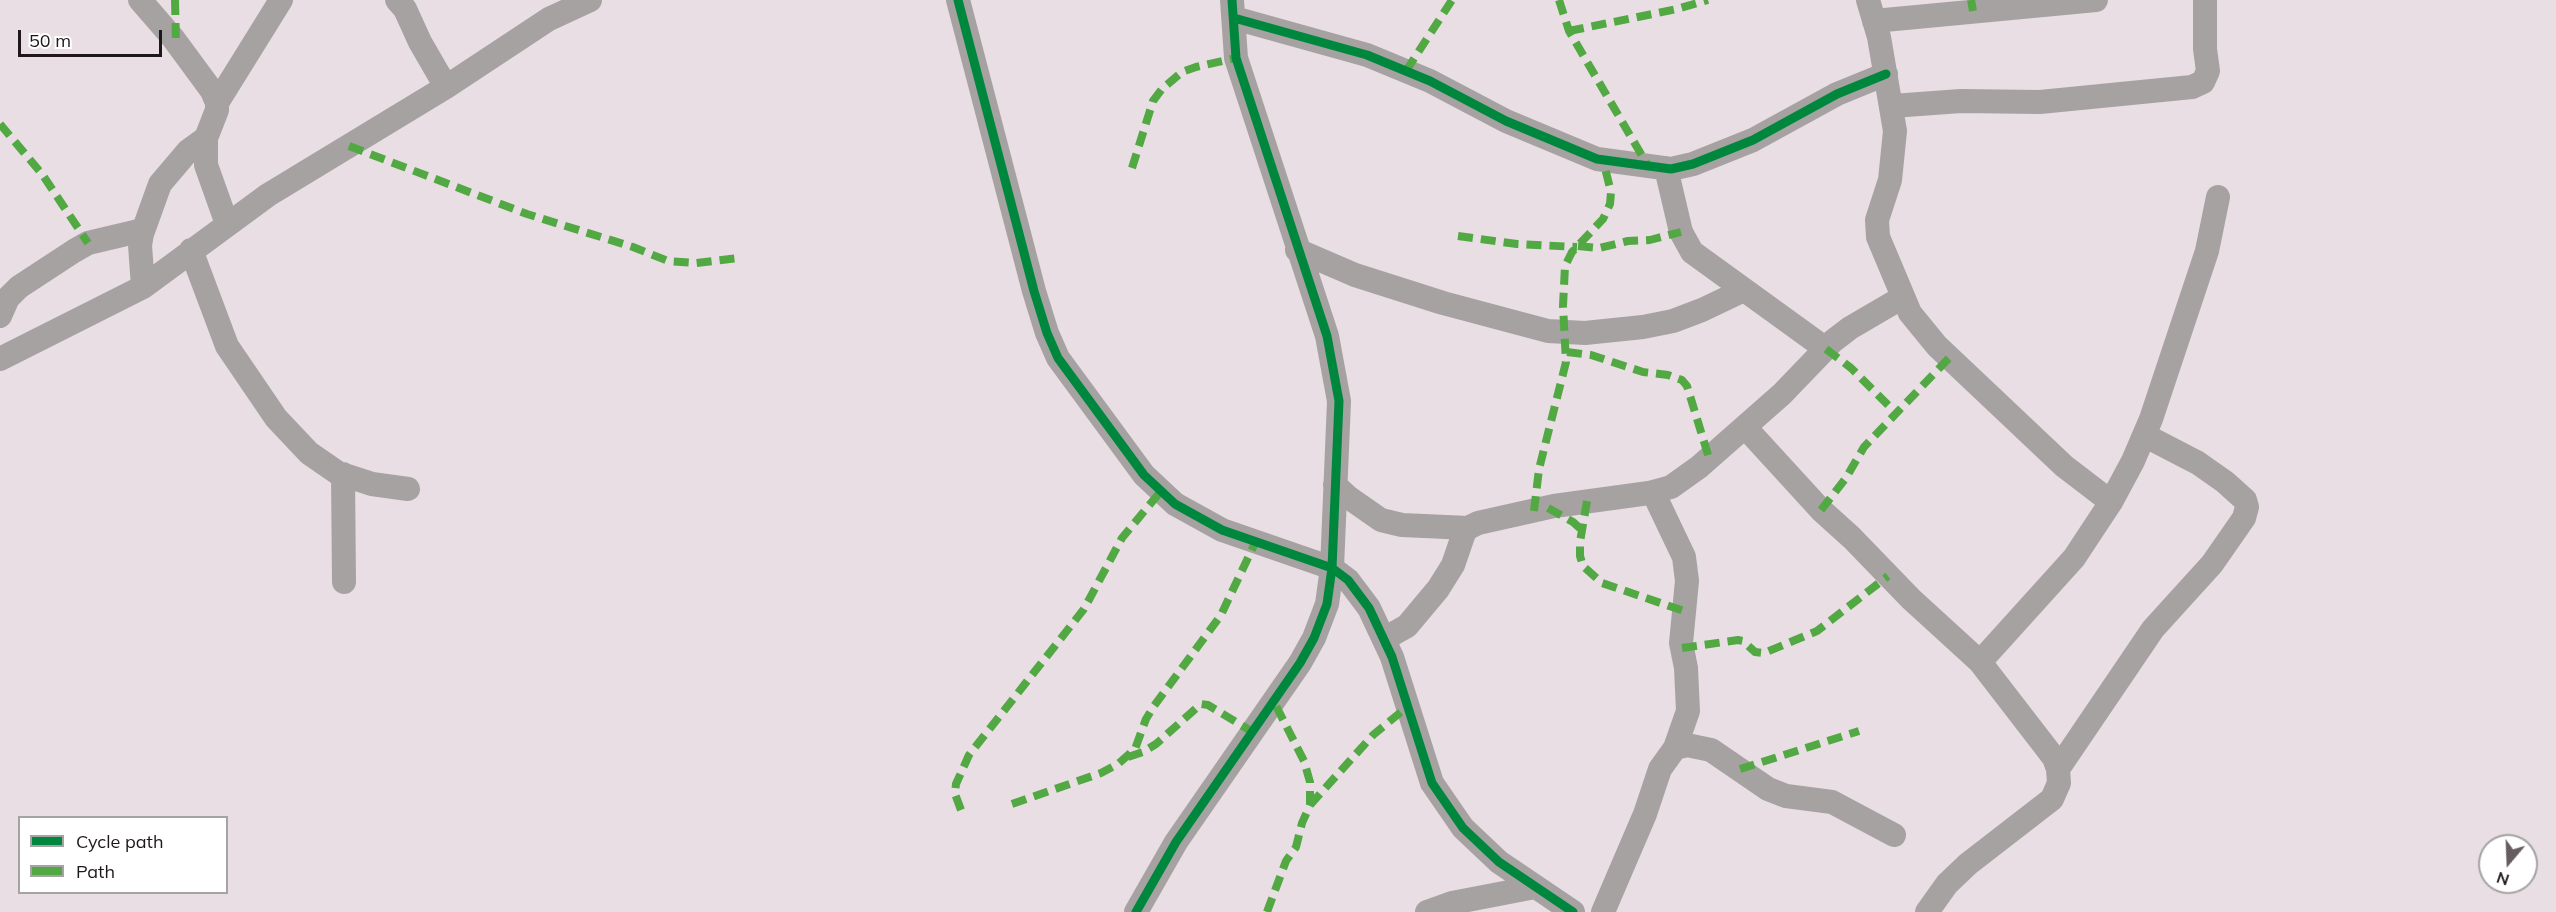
<!DOCTYPE html>
<html>
<head>
<meta charset="utf-8">
<style>
  body { margin:0 }
  #map { position:relative; width:2556px; height:912px; overflow:hidden; background:#e9dee3; font-family:Mulish,sans-serif }
  canvas { display:block }
  .legend { position:absolute; left:18px; top:816px; width:210px; height:78px; box-sizing:border-box; background:#fff; border:2px solid #a5a3a4; margin:0; padding:8px 10px; list-style:none; font-size:18px; color:#1f181b }
  .legend li { display:flex; align-items:center; gap:12px; height:30px }
  .legend b { width:30px; border:2px solid #a5a3a4 }
  .north { position:absolute; left:2478px; top:834px; width:60px; height:60px; box-sizing:border-box; background:#fff; border:2px solid #a5a3a4; border-radius:50%; rotate:199deg; font-size:16px; font-weight:700; line-height:24px; text-align:center; color:#1f181b }
  .north::after { content:''; display:block; margin:auto; width:21px; height:27px; background:#665d61; clip-path:polygon(50% 0,100% 100%,50% 72%,0 100%) }
  .scale { position:absolute; left:18px; top:30px; width:144px; height:27px; box-sizing:border-box; border:3px solid #1f181b; border-top:0; padding-left:8px; font-size:18px; line-height:21px; white-space:nowrap; color:#1f181b; -webkit-text-stroke:4px #fff; paint-order:stroke }
</style>
</head>
<body>
<div id="map">
<canvas width="2556" height="912"></canvas>
<ul class="legend">
<li><b style="height:8px;background:#00873e"></b>Cycle path</li>
<li><b style="height:8px;background:#52a943"></b>Path</li>
</ul>
<div class="north">N</div>
<div class="scale">50 m</div>
</div>
<script>
const ctx = document.querySelector('canvas').getContext('2d');
ctx.lineJoin = 'round';
function poly(rows) {
  const path = new Path2D();
  for (const r of rows) {
    path.moveTo(r[0], r[1]);
    for (let i = 2; i < r.length; i += 2) path.lineTo(r[i], r[i + 1]);
  }
  return path;
}
function stroke(path, color, width, dash) {
  ctx.strokeStyle = color;
  ctx.lineWidth = width;
  ctx.lineCap = dash ? 'butt' : 'round';
  ctx.setLineDash(dash || []);
  ctx.stroke(path);
}
stroke(poly([
  [140,0,173,38,212,91,217,103,217,110,206,138,206,165,227,224],
  [397,0,405,9,420,42,446,87],
  [958,0,1034,291,1047,333,1058,358,1144,475,1175,504,1222,530,1332,568,1348,580,1369,608,1392,657,1432,783,1463,828,1499,862,1573,912],
  [1868,0,1879,37,1895,131,1890,180,1877,220,1878,237,1910,313,1937,346,2064,466,2111,502],
  [1234,18,1367,55,1430,81,1506,121,1597,159,1671,169,1693,164,1753,140,1837,94,1886,74],
  [1874,21,2096,0],
  [217,103,281,0],
  [1892,106,1961,101,2040,102,2192,87,2203,82,2208,71,2205,49,2205,0],
  [1666,168,1681,232,1692,252,1826,349],
  [191,250,227,346,276,418,309,453,338,473,372,484,408,489],
  [1297,250,1355,275,1443,303,1548,331,1585,333,1643,327,1673,321,1702,310,1744,290],
  [143,287,140,245,142,234,160,184,188,151,206,138],
  [0,316,8,298,19,287,74,251,88,243,143,230],
  [0,359,143,287,268,195,446,87,549,19,590,0],
  [1745,427,1821,510,1852,538,1911,599,1980,662,2054,758,2058,769,2059,783,2052,799,1968,864,1947,884,1927,912],
  [343,474,344,582],
  [1335,485,1348,497,1381,520,1402,525,1468,528],
  [1653,492,1684,557,1687,581,1681,643,1686,668,1688,711,1675,748],
  [1384,639,1407,626,1438,589,1453,565,1464,533,1468,528,1478,523,1554,506,1649,493,1671,487,1699,467,1782,394,1833,341,1850,328,1903,297],
  [1980,662,2074,558,2111,502,2133,461,2151,419,2207,251,2218,197],
  [2058,769,2153,629,2212,564,2244,518,2247,507,2245,500,2225,482,2198,463,2144,435],
  [1136,912,1176,842,1300,663,1314,638,1327,604,1332,568,1339,401,1327,336,1236,58,1232,0],
  [1427,912,1452,903,1535,887],
  [1603,912,1645,814,1660,769,1675,748,1687,745,1711,750,1768,789,1786,796,1832,802,1894,835]
]), '#a6a2a2', 24);
stroke(poly([
  [175,0,176,43],
  [1559,0,1569,31,1648,166],
  [1971,0,1973,11],
  [1569,31,1677,9,1708,0],
  [1406,71,1452,0],
  [0,124,42,174,88,243],
  [349,146,527,214,633,247,668,261,696,263,739,258],
  [1132,168,1153,101,1162,89,1182,72,1196,67,1236,58],
  [1458,236,1517,244,1577,247],
  [1578,246,1599,248,1628,241,1650,240,1681,232],
  [1826,349,1851,368,1896,413],
  [1567,352,1591,355,1643,372,1668,375,1682,380,1687,386,1709,458],
  [1587,501,1580,542,1580,556,1583,566,1602,583,1684,611],
  [1548,508,1573,522,1583,531],
  [1821,510,1846,478,1864,447,1949,358],
  [1534,511,1539,469,1566,362,1563,306,1565,266,1572,252,1603,219,1610,204,1611,192,1603,160],
  [1682,648,1738,640,1743,641,1755,652,1764,653,1817,631,1888,576],
  [1128,757,1143,752,1156,744,1201,704,1208,705,1251,731],
  [1740,769,1859,731],
  [1012,804,1101,773,1118,764,1135,749,1146,719,1154,706,1221,615,1255,543],
  [1310,805,1373,735,1407,707],
  [961,810,955,794,956,784,969,755,1084,609,1122,538,1161,491],
  [1267,912,1286,861,1296,847,1302,823,1310,805,1310,782,1304,761,1273,700]
]), '#52a943', 8, [15, 8]);
stroke(poly([
  [958,0,1034,291,1047,333,1058,358,1144,475,1175,504,1222,530,1332,568,1348,580,1369,608,1392,657,1432,783,1463,828,1499,862,1573,912],
  [1234,18,1367,55,1430,81,1506,121,1597,159,1671,169,1693,164,1753,140,1837,94,1886,74],
  [1136,912,1176,842,1300,663,1314,638,1327,604,1332,568,1339,401,1327,336,1236,58,1232,0]
]), '#00873e', 9);
</script>
</body>
</html>
